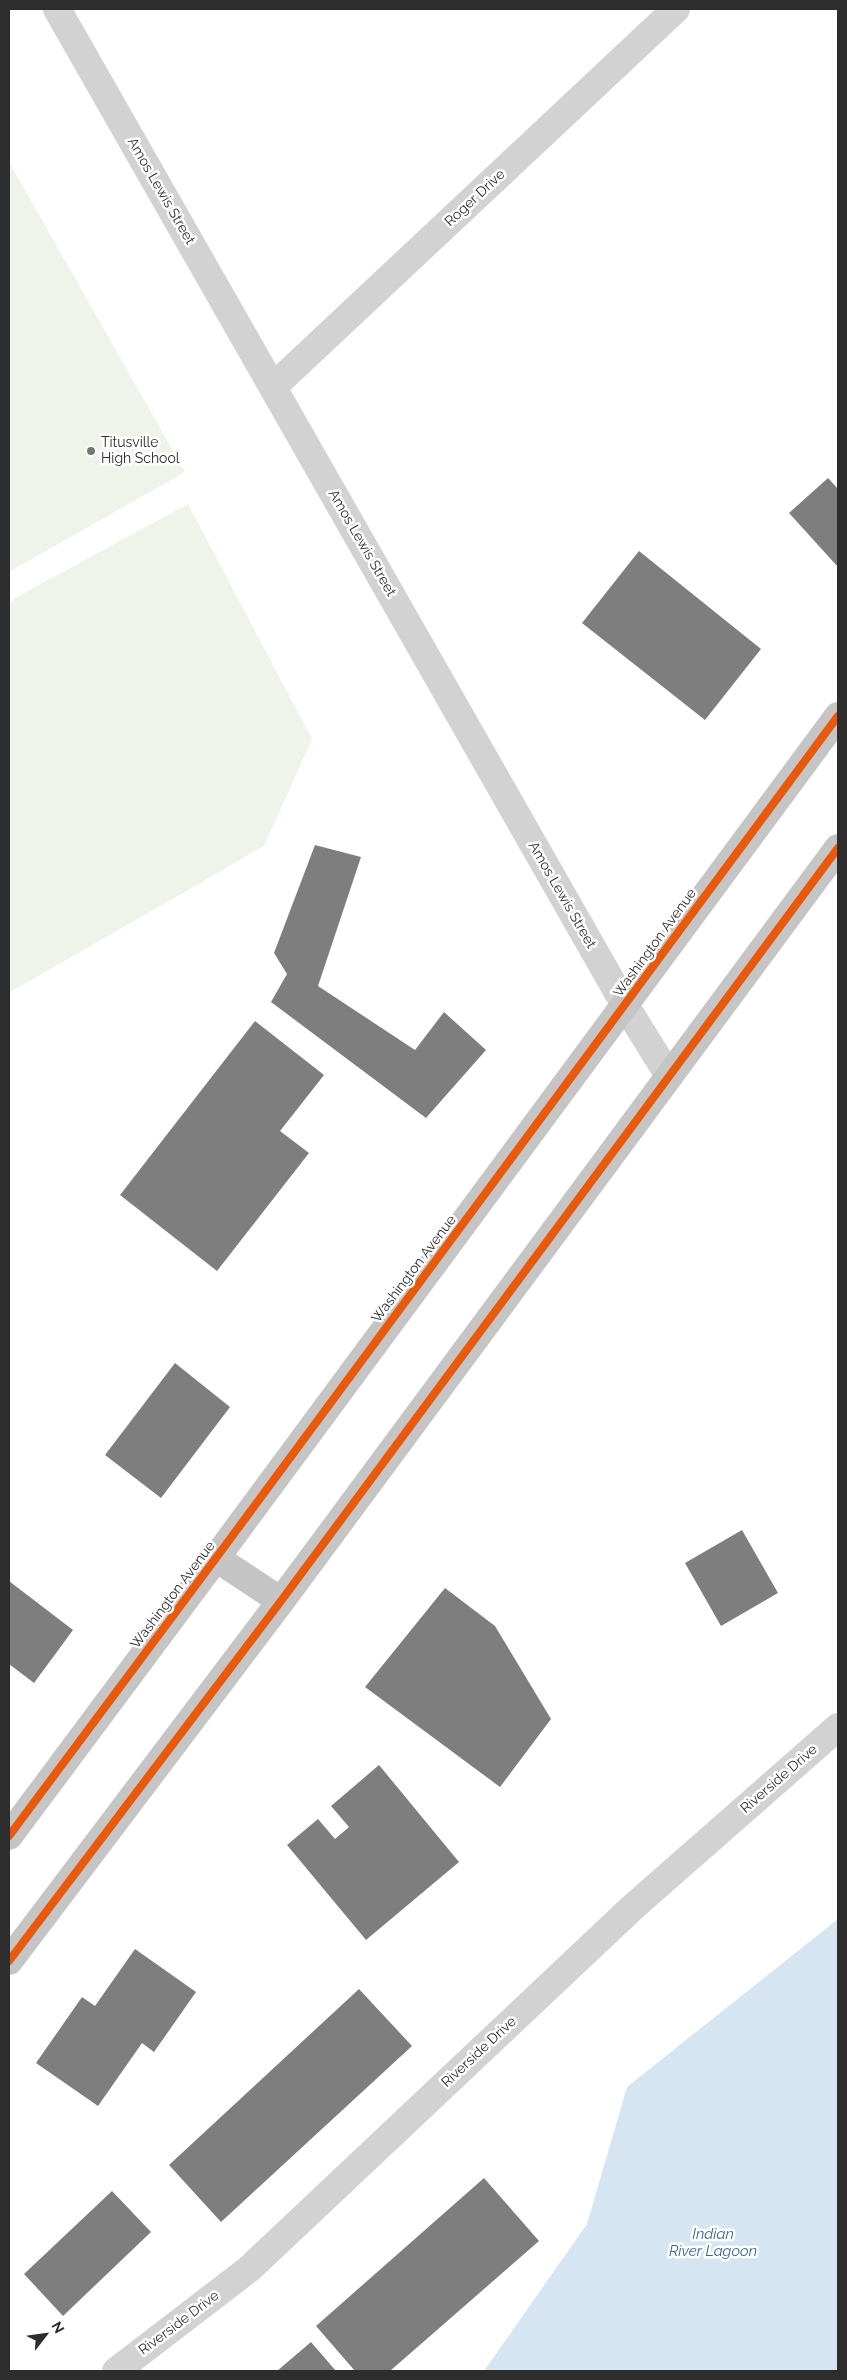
<!DOCTYPE html>
<html>
<head>
<meta charset="utf-8">
<style>
  body { margin:0 }
  #map { position:relative; width:847px; height:2380px; overflow:hidden; background:#fff; font-family:Raleway,sans-serif }
  canvas { display:block }
  .frame { position:absolute; inset:0; border:10px solid #2d2d2d; pointer-events:none }
  .north { position:absolute; left:20px; top:2310px; width:50px; height:50px; -webkit-text-stroke:4px #fff; paint-order:stroke; rotate:60deg; font-size:14px; font-weight:700; line-height:20px; text-align:center; color:#2d2d2d }
  .north::after { content:''; display:block; margin:auto; width:18px; height:22px; background:#2d2d2d; clip-path:polygon(50% 0,100% 100%,50% 72%,0 100%) }
</style>
</head>
<body>
<div id="map">
<canvas width="847" height="2380"></canvas>
<div class="frame"></div>
<div class="north">N</div>
</div>
<script>
const ctx = document.querySelector('canvas').getContext('2d');
ctx.lineJoin = 'round';
function paint(path, color) {
  ctx.fillStyle = color;
  ctx.fill(path, 'evenodd');
}
function poly(rows) {
  const path = new Path2D();
  for (const r of rows) {
    path.moveTo(r[0], r[1]);
    for (let i = 2; i < r.length; i += 2) path.lineTo(r[i], r[i + 1]);
  }
  return path;
}
function stroke(path, color, width, dash) {
  ctx.strokeStyle = color;
  ctx.lineWidth = width;
  ctx.lineCap = dash ? 'butt' : 'round';
  ctx.setLineDash(dash || []);
  ctx.stroke(path);
}
function drawText(font, color, halo, rows, align = 'center') {
  ctx.font = font + ' Raleway,sans-serif';
  ctx.lineWidth = 5;
  ctx.setLineDash([]);
  ctx.textBaseline = 'middle';
  ctx.strokeStyle = halo;
  ctx.fillStyle = color;
  for (const [text, x, y, turn = 0] of rows) {
    ctx.save();
    ctx.translate(x, y);
    ctx.rotate((+turn || 0) * Math.PI / 180);
    ctx.textAlign = isNaN(turn) ? turn : align;
    if (halo) ctx.strokeText(text, 0, 0);
    ctx.fillText(text, 0, 0);
    ctx.restore();
  }
}
paint(poly([
  [9,162,185,472,9,572],
  [188,504,312,739,264,846,9,993,9,605,15,598]
]), '#eff4ea');
paint(poly([
  [838,1919,838,2371,484,2371,587,2224,627,2087]
]), '#d6e5f2');
paint(poly([
  [828,478,838,489,838,567,789,513],
  [639,551,761,649,705,720,582,623],
  [315,845,361,857,318,986,415,1050,444,1012,486,1050,426,1118,271,1002,287,974,274,953],
  [255,1021,324,1075,280,1131,309,1153,217,1271,120,1195],
  [175,1363,230,1407,161,1498,105,1455],
  [742,1530,778,1593,721,1626,685,1563],
  [9,1581,73,1630,34,1683,9,1664],
  [445,1588,495,1626,551,1719,500,1787,365,1687],
  [379,1765,459,1862,366,1940,287,1845,318,1819,335,1839,349,1827,331,1806],
  [135,1949,196,1992,154,2052,142,2043,98,2106,36,2063,82,1997,95,2006],
  [359,1989,412,2046,221,2222,169,2165],
  [484,2178,539,2241,390,2371,355,2371,316,2326],
  [112,2191,151,2232,63,2316,24,2274],
  [311,2342,336,2371,277,2371]
]), '#7e7e7e');
stroke(poly([
  [57,9,625,1005,669,1076],
  [273,387,676,9],
  [116,2371,249,2269,633,1907,838,1727]
]), '#d2d2d2', 28);
stroke(poly([
  [216,1558,281,1601],
  [9,1836,216,1558,838,716],
  [9,1961,281,1601,838,848]
]), '#c5c5c5', 28);
stroke(poly([
  [9,1836,216,1558,838,716],
  [9,1961,281,1601,838,848]
]), '#e8590c', 8);
for (const [x, y, r, color] of [
  [91,451,5,"#767676"]
]) {
  const dot = new Path2D();
  dot.arc(x, y, r, 0, 2 * Math.PI);
  ctx.fillStyle = color;
  ctx.fill(dot);
  stroke(dot, '#fff', 2);
}
drawText('14px', '#2d2d2d', '#fff', [
  ["Amos Lewis Street",161,191,60],
  ["Roger Drive",475,198,-43],
  ["Amos Lewis Street",362,543,60],
  ["Amos Lewis Street",562,895,60],
  ["Washington Avenue",655,943,-54],
  ["Washington Avenue",414,1269,-53],
  ["Washington Avenue",173,1595,-53],
  ["Riverside Drive",779,1779,-41],
  ["Riverside Drive",479,2052,-43],
  ["Riverside Drive",179,2323,-37]
]);
drawText('14px', '#2d2d2d', '#fff', [
  ["Titusville",101,443],
  ["High School",101,459]
], 'left');
drawText('italic 15px', '#396890', '#fff', [
  ["Indian",713,2234],
  ["River Lagoon",713,2251]
]);
</script>
</body>
</html>
